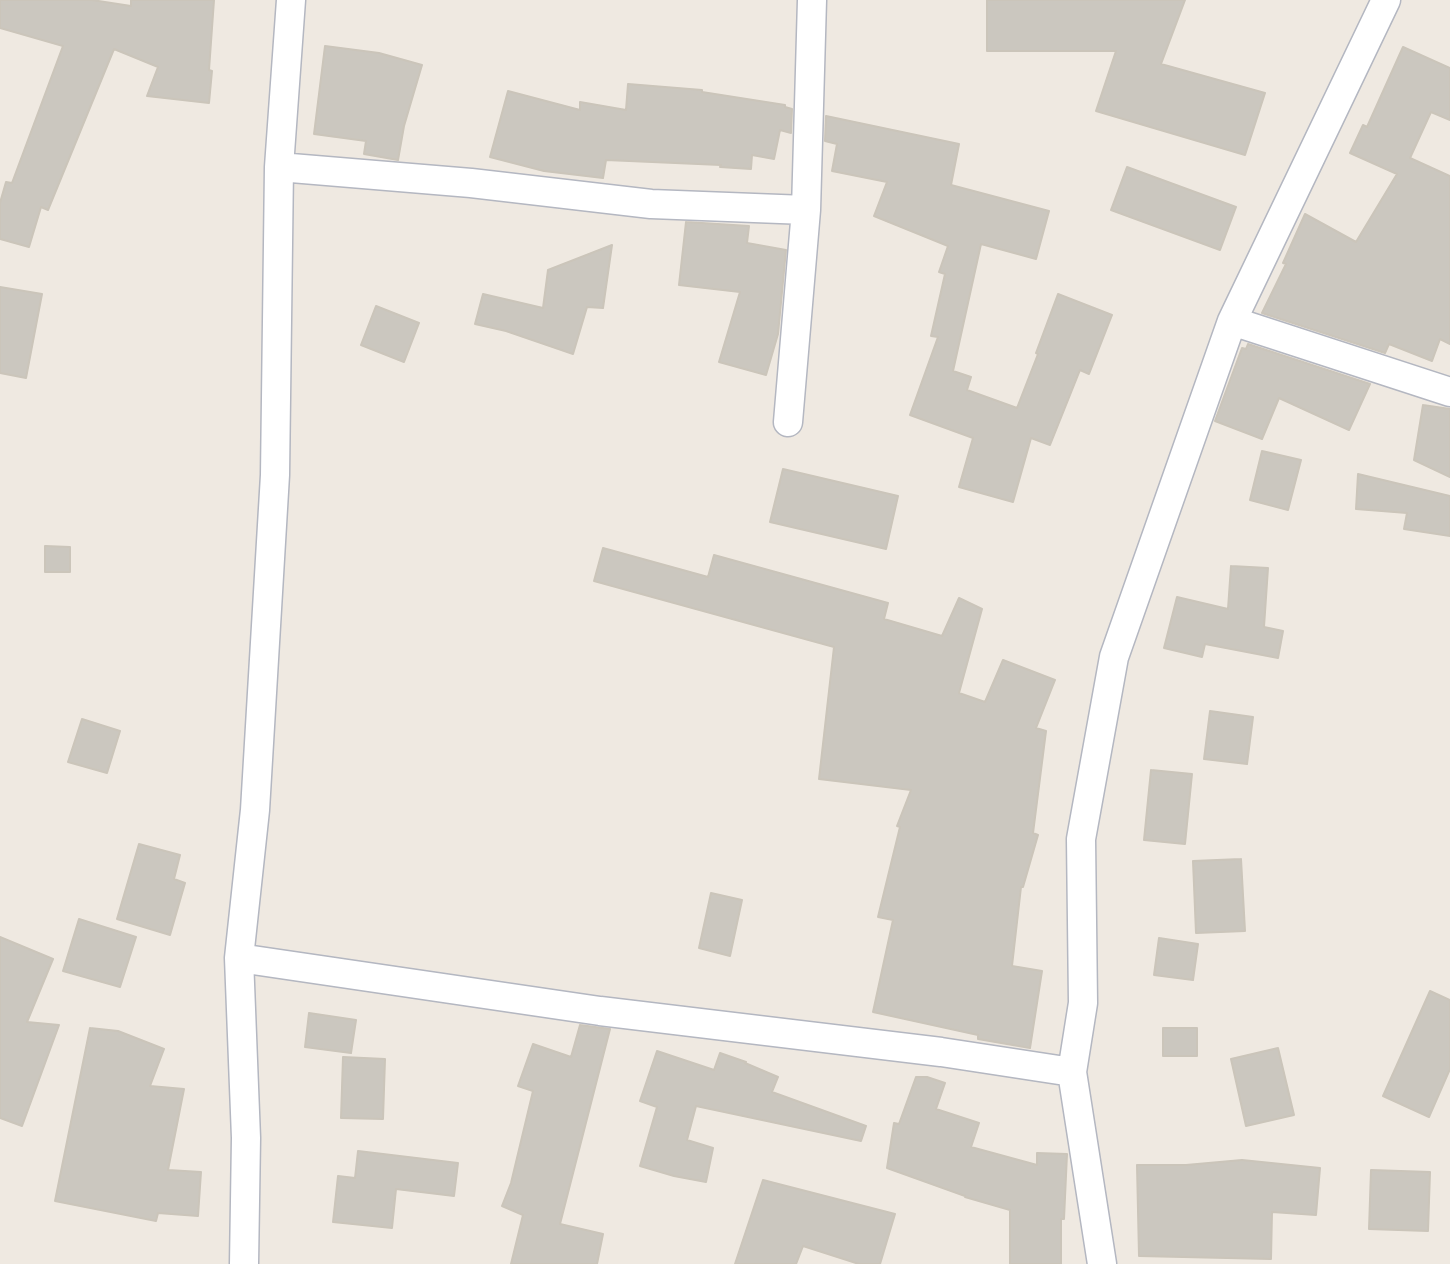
<!DOCTYPE html>
<html>
<head>
<meta charset="utf-8">
<style>
  body { margin:0 }
  canvas { display:block; background:#efe9e1 }
</style>
</head>
<body>
<canvas width="1450" height="1264"></canvas>
<script>
const ctx = document.querySelector('canvas').getContext('2d');
ctx.lineJoin = 'round';
function paint(path, color) {
  ctx.fillStyle = color;
  ctx.fill(path, 'evenodd');
}
function poly(rows) {
  const path = new Path2D();
  for (const r of rows) {
    path.moveTo(r[0], r[1]);
    for (let i = 2; i < r.length; i += 2) path.lineTo(r[i], r[i + 1]);
  }
  return path;
}
function stroke(path, color, width, dash) {
  ctx.strokeStyle = color;
  ctx.lineWidth = width;
  ctx.lineCap = dash ? 'butt' : 'round';
  ctx.setLineDash(dash || []);
  ctx.stroke(path);
}
const building = poly([
  [0,0,92,0,131,6,131,0,214,0,209,70,212,71,209,103,147,96,158,67,114,49,48,210,41,207,29,247,0,239,0,203,6,182,12,183,63,46,0,28,0,0],
  [987,0,1185,0,1161,64,1265,93,1245,155,1096,111,1116,51,987,51,987,0],
  [325,46,379,53,422,65,404,126,398,160,364,154,366,141,314,134,325,46],
  [1403,47,1450,68,1450,120,1431,112,1410,158,1450,176,1450,344,1440,339,1432,361,1389,344,1385,353,1262,313,1286,264,1283,263,1305,214,1356,242,1397,174,1350,153,1363,125,1367,127,1403,47],
  [628,84,702,90,702,92,785,105,785,107,792,109,791,133,780,130,774,159,752,155,751,169,720,167,721,165,606,160,603,178,544,171,490,157,508,91,580,110,580,102,626,110,628,84],
  [826,116,959,144,951,185,1049,211,1036,259,981,244,953,371,971,377,967,390,1017,408,1038,354,1036,353,1058,294,1112,315,1089,374,1080,370,1050,445,1031,438,1013,502,959,487,973,438,910,415,938,337,931,336,945,274,939,272,948,246,874,216,887,182,832,171,837,144,825,141,826,116],
  [1127,167,1236,207,1220,250,1111,210,1127,167],
  [686,222,749,226,747,243,786,250,778,334,766,375,719,362,740,292,679,285,686,222],
  [612,245,603,308,587,307,573,354,506,331,475,324,483,294,543,308,548,270,612,245],
  [0,287,42,294,26,378,0,373,0,287],
  [376,306,419,323,404,362,361,345,376,306],
  [1248,344,1370,384,1349,430,1279,398,1262,439,1215,421,1242,348,1246,349,1248,344],
  [1423,405,1450,409,1450,477,1414,460,1423,405],
  [1262,451,1301,460,1288,510,1250,500,1262,451],
  [783,469,898,496,886,549,770,522,783,469],
  [1358,474,1450,496,1450,536,1404,529,1407,513,1356,509,1358,474],
  [45,546,70,547,70,572,45,572,45,546],
  [603,548,708,577,714,555,888,603,884,619,942,636,959,598,982,609,959,693,985,702,1003,660,1055,680,1036,728,1046,731,1033,833,1038,835,1023,887,1021,887,1012,966,1042,971,1030,1048,978,1039,978,1035,873,1012,893,920,878,917,900,827,897,826,911,790,819,779,834,647,594,581,603,548],
  [1231,566,1268,568,1264,627,1283,631,1278,658,1205,644,1202,657,1164,648,1177,597,1228,609,1231,566],
  [1210,711,1253,717,1247,764,1204,759,1210,711],
  [82,719,120,731,107,773,68,762,82,719],
  [1151,770,1192,774,1185,844,1144,840,1151,770],
  [139,844,180,855,174,879,185,883,170,935,117,919,139,844],
  [1241,859,1245,931,1196,933,1193,861,1241,859],
  [711,893,742,900,730,956,699,948,711,893],
  [79,919,136,937,120,987,63,971,79,919],
  [0,937,53,959,27,1022,59,1025,22,1126,0,1118,0,937],
  [1159,938,1198,944,1193,980,1154,975,1159,938],
  [1430,991,1450,1000,1450,1069,1429,1117,1383,1096,1430,991],
  [309,1013,356,1020,351,1053,305,1047,309,1013],
  [580,1025,610,1029,560,1224,603,1234,597,1264,511,1264,523,1215,502,1206,511,1183,533,1091,518,1086,533,1044,571,1057,580,1025],
  [90,1028,118,1031,164,1049,150,1086,184,1089,168,1170,201,1172,198,1216,158,1213,156,1221,55,1201,90,1028],
  [1163,1028,1197,1028,1197,1056,1163,1056,1163,1028],
  [1278,1048,1294,1115,1246,1126,1231,1059,1278,1048],
  [657,1051,714,1070,720,1053,746,1062,745,1063,778,1077,772,1092,866,1126,861,1141,696,1106,687,1140,713,1148,706,1182,674,1176,640,1166,657,1107,640,1101,657,1051],
  [343,1057,385,1059,383,1119,341,1118,343,1057],
  [916,1077,927,1077,945,1083,936,1109,979,1123,971,1147,1037,1165,1037,1153,1067,1154,1064,1219,1061,1219,1061,1264,1010,1264,1010,1210,965,1197,965,1196,887,1168,894,1123,899,1124,916,1077],
  [358,1151,458,1163,454,1196,396,1189,392,1228,333,1222,338,1176,355,1178,358,1151],
  [1242,1160,1320,1168,1316,1215,1272,1212,1271,1259,1139,1256,1137,1165,1186,1165,1242,1160],
  [1371,1170,1430,1172,1428,1231,1369,1229,1371,1170],
  [763,1180,895,1214,880,1264,859,1264,803,1246,796,1264,735,1264,763,1180]
]);
paint(building, '#cbc7bf');
stroke(building, '#cbc5ba', 2);
const minor = poly([
  [279,167,471,183,651,204,806,210],
  [1232,321,1450,392],
  [788,422,806,210,812,0],
  [239,958,600,1011,941,1052,1072,1072,1102,1264],
  [1072,1072,1083,1003,1081,839,1114,657,1232,321,1386,0],
  [244,1264,246,1138,239,958,255,810,275,475,279,167,291,0]
]);
stroke(minor, '#b4b7c1', 31);
stroke(minor, '#fff', 28);
</script>
</body>
</html>
